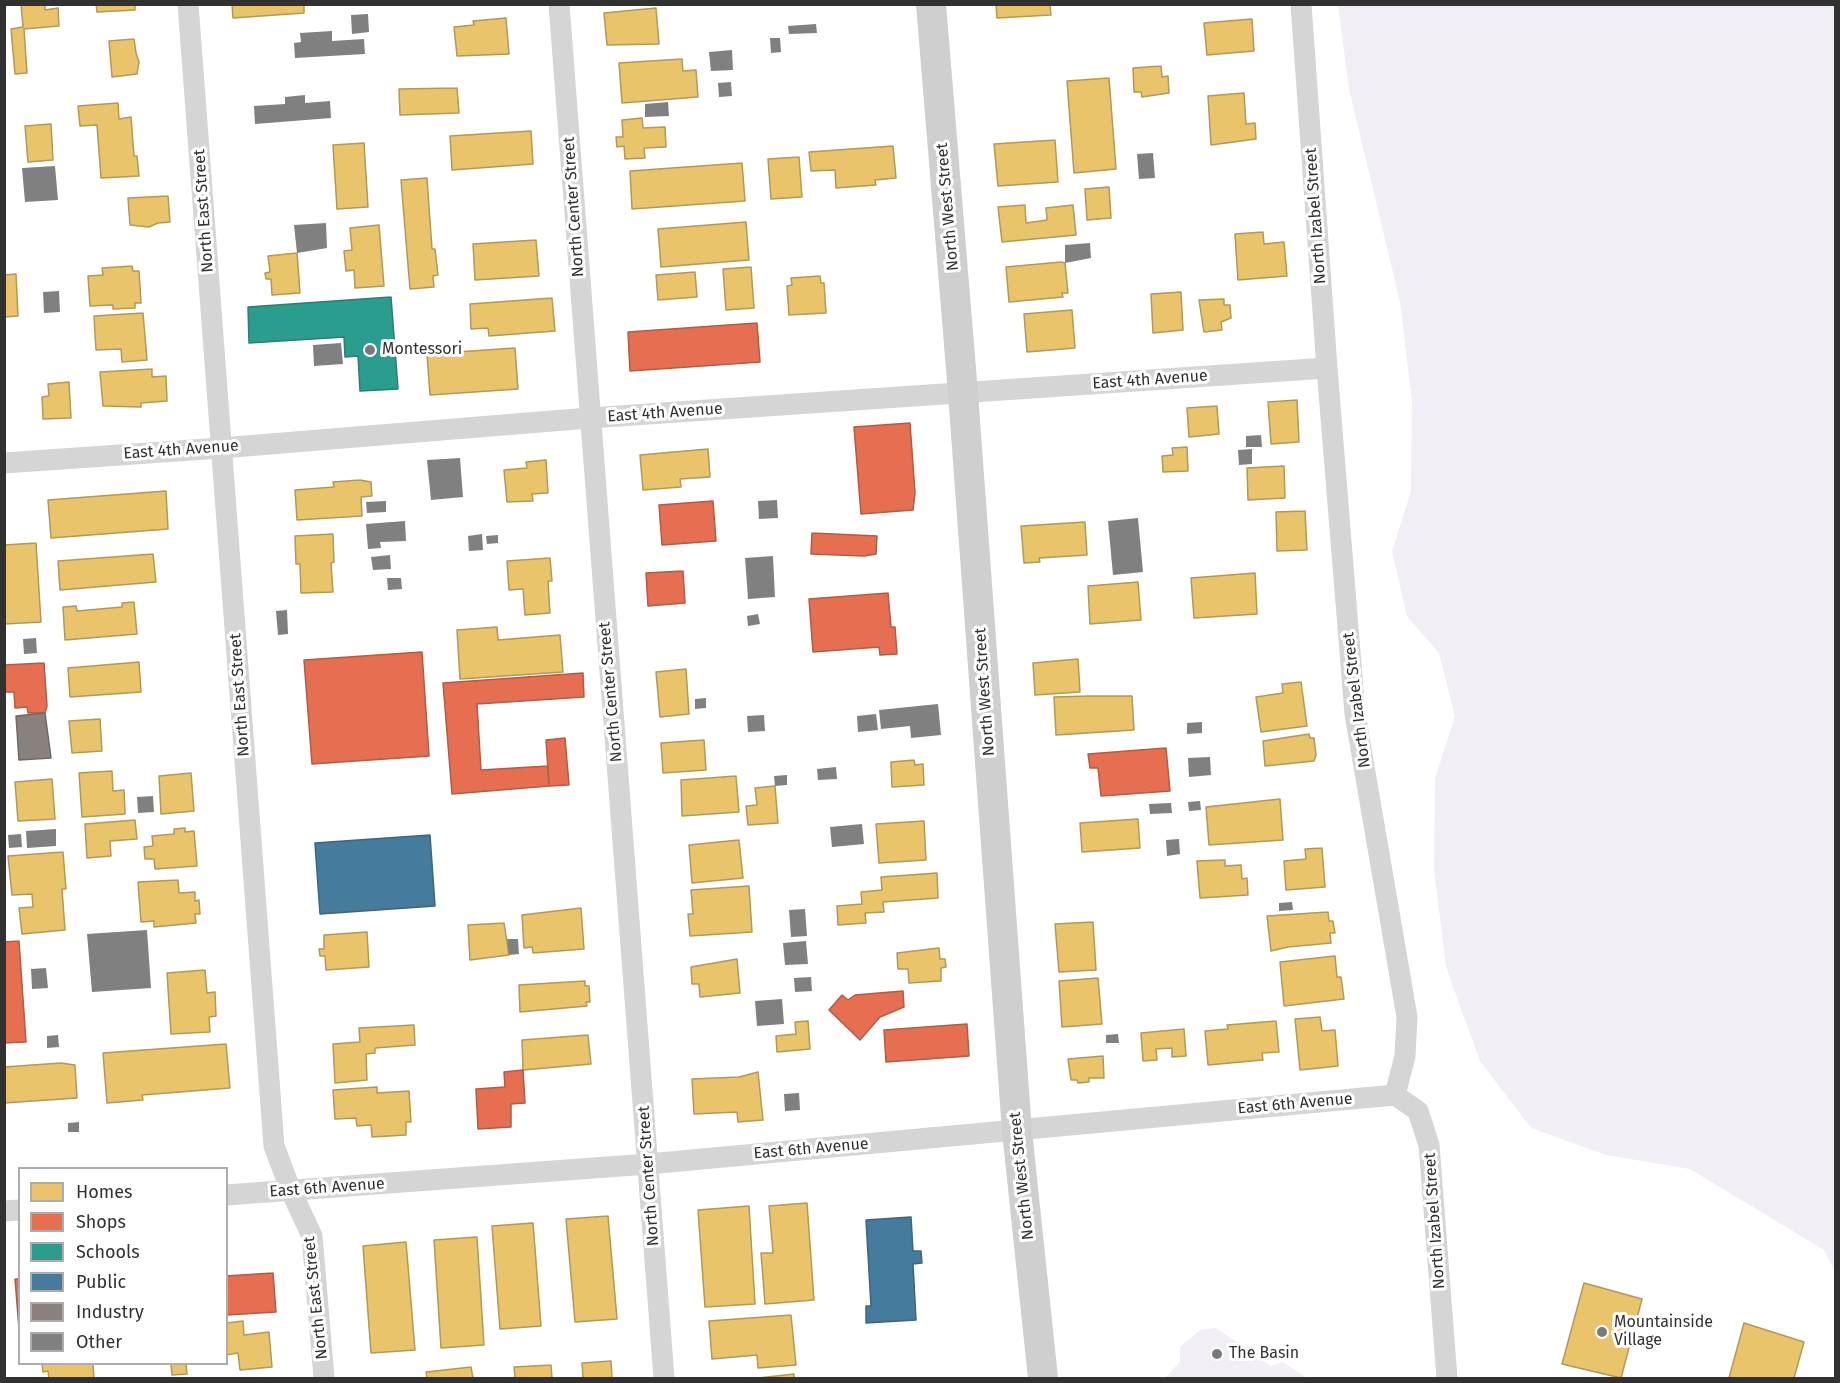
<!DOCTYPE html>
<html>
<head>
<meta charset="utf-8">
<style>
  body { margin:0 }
  #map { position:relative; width:1840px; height:1383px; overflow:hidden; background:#fff; font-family:"Fira Sans",sans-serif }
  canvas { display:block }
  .frame { position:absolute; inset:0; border:6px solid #313131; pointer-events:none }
  .legend { position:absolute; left:18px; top:1167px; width:210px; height:198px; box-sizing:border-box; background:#fff; border:2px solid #adadad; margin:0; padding:8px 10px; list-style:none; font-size:18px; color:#313131 }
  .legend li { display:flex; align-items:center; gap:12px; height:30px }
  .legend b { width:30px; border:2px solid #adadad }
</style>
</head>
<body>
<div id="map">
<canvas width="1840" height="1383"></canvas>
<div class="frame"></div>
<ul class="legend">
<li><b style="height:16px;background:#e9c46a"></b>Homes</li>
<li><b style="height:16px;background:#e76f51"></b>Shops</li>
<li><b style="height:16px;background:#2a9d8f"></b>Schools</li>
<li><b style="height:16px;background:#457b9d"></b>Public</li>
<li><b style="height:16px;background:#8a817c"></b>Industry</li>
<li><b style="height:16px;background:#808080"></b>Other</li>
</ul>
</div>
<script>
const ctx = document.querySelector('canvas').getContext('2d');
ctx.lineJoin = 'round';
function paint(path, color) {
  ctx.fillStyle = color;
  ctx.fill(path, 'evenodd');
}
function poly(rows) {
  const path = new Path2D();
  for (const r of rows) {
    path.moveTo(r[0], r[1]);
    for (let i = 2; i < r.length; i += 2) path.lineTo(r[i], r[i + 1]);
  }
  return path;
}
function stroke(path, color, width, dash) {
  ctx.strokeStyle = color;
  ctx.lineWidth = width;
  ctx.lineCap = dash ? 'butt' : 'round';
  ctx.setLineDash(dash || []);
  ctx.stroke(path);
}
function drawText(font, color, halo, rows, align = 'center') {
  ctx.font = font + ' "Fira Sans",sans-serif';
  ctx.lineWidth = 6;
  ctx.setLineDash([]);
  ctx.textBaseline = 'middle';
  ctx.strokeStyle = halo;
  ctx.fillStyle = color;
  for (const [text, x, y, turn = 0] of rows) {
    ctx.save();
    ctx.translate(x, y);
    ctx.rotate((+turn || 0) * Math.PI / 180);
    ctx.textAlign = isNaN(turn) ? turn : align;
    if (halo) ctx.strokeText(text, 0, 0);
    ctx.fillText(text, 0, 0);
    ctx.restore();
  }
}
paint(poly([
  [1338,5,1835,5,1835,1272,1824,1250,1690,1169,1606,1155,1531,1128,1480,1061,1446,967,1434,869,1435,778,1455,717,1439,653,1407,616,1392,552,1411,491,1412,401,1400,302,1349,89],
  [1216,1328,1271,1366,1283,1362,1307,1378,1165,1378,1180,1362,1180,1347,1200,1330]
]), '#f2eef5');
const homes = poly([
  [21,4,45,4,45,10,58,8,59,26,24,29,27,73,15,74,11,29,23,27,21,4],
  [96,4,135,4,135,10,97,12,96,4],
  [232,4,304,4,304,13,233,18,232,4],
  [996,4,1050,4,1051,15,997,18,996,4],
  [656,8,659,44,607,45,604,13,656,8],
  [506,18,509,54,457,56,454,27,474,25,473,21,506,18],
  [1252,19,1254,51,1207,55,1204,23,1252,19],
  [134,39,136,53,139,62,137,74,112,77,109,41,134,39],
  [682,59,683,71,696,70,698,97,622,103,619,63,682,59],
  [1161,66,1162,77,1168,76,1169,93,1142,97,1141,92,1134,92,1133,68,1161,66],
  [1109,78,1116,169,1074,173,1067,81,1109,78],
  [457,88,459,113,400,115,399,89,457,88],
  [1244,93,1246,124,1255,123,1256,139,1211,145,1208,96,1244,93],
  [118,103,119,119,131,117,134,156,137,156,139,176,101,178,97,125,80,126,78,106,118,103],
  [642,118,643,128,665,127,666,147,644,148,645,158,625,159,624,146,617,147,616,137,623,137,622,120,642,118],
  [51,124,53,160,28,162,25,126,51,124],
  [531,131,533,164,452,170,450,136,531,131],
  [1055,140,1058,182,998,186,994,144,1055,140],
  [364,143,368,207,337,209,333,145,364,143],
  [893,146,896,178,875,180,876,185,836,188,835,170,811,171,809,152,893,146],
  [799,157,802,197,771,199,768,159,799,157],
  [742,163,745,201,632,209,630,171,742,163],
  [427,178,432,249,435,249,438,275,433,276,434,287,410,289,401,180,427,178],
  [1109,187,1111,218,1087,220,1085,189,1109,187],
  [168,196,170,222,158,223,149,227,130,225,128,198,168,196],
  [1025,205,1026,223,1047,220,1046,208,1073,205,1076,235,1002,242,998,207,1025,205],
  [746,222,749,260,661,267,658,229,746,222],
  [379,225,384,286,355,288,354,270,346,271,344,251,352,250,350,228,379,225],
  [1263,232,1264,244,1284,242,1287,276,1238,280,1235,234,1263,232],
  [536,240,539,276,475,280,473,244,536,240],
  [297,253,300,293,272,295,271,279,266,279,265,273,270,272,268,256,297,253],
  [1061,262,1065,263,1068,293,1062,293,1063,297,1009,302,1006,267,1061,262],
  [132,266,133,271,139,271,141,303,135,303,135,308,113,309,113,305,90,306,88,276,103,275,102,268,132,266],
  [751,267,754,308,726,310,723,269,751,267],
  [695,272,697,297,658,300,656,275,695,272],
  [16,274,18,316,4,317,4,275,16,274],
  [820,276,821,283,824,283,826,313,789,315,787,286,792,285,791,278,820,276],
  [1181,292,1183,330,1153,333,1151,294,1181,292],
  [552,298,555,331,489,336,488,328,471,329,470,304,552,298],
  [1224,299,1224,305,1230,305,1231,318,1221,322,1222,330,1204,332,1199,300,1224,299],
  [1072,310,1075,348,1027,352,1024,314,1072,310],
  [143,313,147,360,122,362,121,349,96,350,94,316,143,313],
  [515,348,518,389,430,395,427,354,515,348],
  [152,369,152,377,166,376,167,401,141,403,141,407,103,406,100,372,152,369],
  [69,382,71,418,43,419,42,397,49,396,48,384,69,382],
  [1297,400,1299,442,1271,444,1268,402,1297,400],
  [1217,406,1219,434,1189,437,1187,408,1217,406],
  [1187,447,1188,471,1163,472,1162,456,1173,455,1172,448,1187,447],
  [708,449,710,477,680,479,681,487,643,490,640,455,708,449],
  [546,460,548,493,532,494,533,501,507,502,504,470,527,468,526,462,546,460],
  [1284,466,1285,498,1248,500,1247,468,1284,466],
  [360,480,371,482,372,496,361,497,362,516,297,520,295,490,334,487,333,482,360,480],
  [166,491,168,529,51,538,48,500,166,491],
  [1305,511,1307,550,1277,551,1276,512,1305,511],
  [1085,522,1087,555,1039,558,1040,562,1024,563,1021,526,1085,522],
  [333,534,334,562,331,563,333,592,301,593,300,564,296,564,295,536,333,534],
  [36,543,41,622,5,624,4,545,36,543],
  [153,554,156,582,60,590,58,561,153,554],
  [550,558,552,581,548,581,550,613,525,615,523,589,509,590,507,561,550,558],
  [1255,573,1257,614,1194,618,1191,578,1255,573],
  [1138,582,1141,620,1090,624,1088,586,1138,582],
  [134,602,137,634,65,640,63,607,76,606,77,611,122,607,122,603,134,602],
  [497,627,498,640,560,635,563,672,460,679,457,630,497,627],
  [1078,659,1080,692,1035,695,1033,663,1078,659],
  [139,662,141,692,70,697,68,668,139,662],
  [686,669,689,714,660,717,656,672,686,669],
  [1301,682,1307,726,1261,732,1256,697,1283,693,1282,684,1301,682],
  [1089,696,1132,696,1134,730,1056,735,1054,697,1089,696],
  [100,719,102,751,72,753,69,721,100,719],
  [1309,734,1310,738,1314,738,1316,755,1314,761,1265,766,1263,741,1309,734],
  [704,740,706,770,663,773,661,743,704,740],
  [914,760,915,765,923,764,924,785,892,787,891,762,914,760],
  [112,771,113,791,124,790,125,814,82,817,79,773,112,771],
  [191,773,194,811,161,814,159,776,191,773],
  [736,776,739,812,682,816,681,780,736,776],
  [52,779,55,819,18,821,15,782,52,779],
  [775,786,778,823,748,825,746,806,757,805,755,788,775,786],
  [1280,799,1283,840,1209,845,1206,807,1280,799],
  [1138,819,1140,848,1082,852,1080,823,1138,819],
  [135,820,137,839,110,841,111,856,87,858,85,824,135,820],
  [924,821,926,860,879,863,876,824,924,821],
  [185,828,185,832,194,831,197,866,155,869,154,859,145,859,144,847,153,846,152,836,174,834,174,829,185,828],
  [739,840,743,878,692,883,689,845,739,840],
  [1322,848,1325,887,1286,890,1284,861,1306,859,1305,849,1322,848],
  [63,852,66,889,62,889,65,930,22,934,19,908,33,907,32,894,12,895,8,856,63,852],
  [1225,860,1225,866,1241,865,1242,879,1247,878,1248,895,1200,898,1197,861,1225,860],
  [937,873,938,898,883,902,884,912,865,913,866,923,838,925,837,906,862,904,861,892,882,890,881,877,937,873],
  [178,880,179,893,195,892,195,901,199,900,200,914,195,914,196,923,154,927,154,921,141,922,138,882,178,880],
  [749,886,752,932,690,936,688,914,693,914,691,890,749,886],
  [581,908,584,949,533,953,532,947,524,948,522,915,581,908],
  [1328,912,1329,921,1333,921,1335,933,1330,933,1331,943,1288,947,1271,951,1267,916,1328,912],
  [1093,922,1096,970,1059,972,1055,924,1093,922],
  [504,923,509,955,470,960,468,925,504,923],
  [367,932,369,967,326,970,325,956,320,956,319,949,324,949,324,935,367,932],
  [939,948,940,959,945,959,946,967,941,968,941,981,909,983,908,969,898,969,897,953,939,948],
  [1335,956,1337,977,1341,977,1344,999,1284,1006,1280,962,1335,956],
  [737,959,740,993,700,997,699,984,692,984,691,967,737,959],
  [205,970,207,993,215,992,216,1016,209,1017,210,1032,171,1034,167,973,205,970],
  [1098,978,1102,1024,1062,1027,1059,981,1098,978],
  [585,981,585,986,589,986,590,1002,586,1002,587,1006,520,1012,519,985,585,981],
  [1320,1017,1322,1031,1335,1030,1338,1066,1300,1070,1295,1019,1320,1017],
  [808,1021,810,1049,777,1052,776,1036,796,1034,795,1022,808,1021],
  [1276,1021,1279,1052,1262,1053,1263,1060,1208,1065,1205,1031,1228,1029,1227,1025,1276,1021],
  [414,1025,415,1045,375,1048,375,1053,366,1054,367,1080,335,1083,333,1044,360,1042,359,1028,414,1025],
  [1184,1029,1186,1056,1172,1057,1172,1048,1156,1049,1157,1060,1143,1061,1141,1033,1184,1029],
  [588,1035,591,1064,523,1070,522,1040,588,1035],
  [226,1044,230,1088,142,1095,143,1100,107,1103,103,1053,226,1044],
  [1103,1056,1104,1078,1089,1078,1089,1082,1078,1083,1077,1080,1071,1080,1068,1059,1103,1056],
  [61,1063,75,1065,77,1098,4,1103,4,1067,61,1063],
  [758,1072,763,1120,738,1122,737,1112,694,1114,692,1079,739,1077,758,1072],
  [377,1087,377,1093,409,1091,411,1122,406,1122,406,1135,372,1137,371,1125,357,1126,356,1118,335,1119,333,1090,377,1087],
  [807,1203,814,1300,765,1304,761,1253,773,1253,769,1206,807,1203],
  [749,1206,755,1304,705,1307,698,1210,749,1206],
  [608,1216,617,1319,575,1322,566,1219,608,1216],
  [533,1223,541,1326,500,1329,492,1226,533,1223],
  [477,1237,484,1345,441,1348,434,1240,477,1237],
  [406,1242,415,1350,371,1353,363,1246,406,1242],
  [1584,1283,1642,1299,1621,1378,1562,1364,1584,1283],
  [791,1315,796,1365,758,1368,757,1355,712,1359,709,1321,791,1315],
  [243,1321,244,1335,269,1332,272,1367,240,1370,238,1353,226,1355,226,1323,243,1321],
  [1744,1323,1804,1342,1794,1378,1729,1378,1744,1323],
  [611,1361,612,1378,583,1378,582,1363,611,1361],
  [42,1364,93,1364,94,1378,49,1378,48,1371,43,1372,42,1364],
  [171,1364,186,1364,187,1374,172,1375,171,1364],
  [551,1365,552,1378,515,1378,514,1367,551,1365],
  [471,1367,473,1378,427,1378,426,1372,471,1367],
  [794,1374,794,1378,758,1378,794,1374]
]);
paint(homes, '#e9c46a');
stroke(homes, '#b29859', 1.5);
const shops = poly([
  [757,323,760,362,630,371,628,332,757,323],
  [910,423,915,493,913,510,861,514,854,427,910,423],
  [713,501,716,541,662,545,659,505,713,501],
  [812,533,877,536,876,554,864,556,811,554,812,533],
  [683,571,685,603,648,606,646,573,683,571],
  [888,593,891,627,895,627,897,654,880,655,879,647,813,652,809,599,888,593],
  [422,652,429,756,312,764,304,660,422,652],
  [44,663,47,706,45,713,28,713,27,707,15,708,14,692,4,692,4,665,44,663],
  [583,673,584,697,477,704,481,770,548,766,549,786,452,794,443,683,583,673],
  [565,738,569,785,549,786,546,740,565,738],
  [1166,748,1170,791,1101,796,1098,768,1090,768,1088,754,1166,748],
  [19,941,26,1042,4,1043,4,942,19,941],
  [903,991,904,1007,880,1017,860,1040,829,1010,842,995,848,1000,855,995,903,991],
  [967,1024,969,1056,886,1062,884,1030,967,1024],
  [523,1070,525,1103,511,1104,511,1127,478,1129,476,1089,505,1087,504,1072,523,1070],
  [273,1273,276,1312,226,1315,226,1276,273,1273],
  [15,1279,20,1279,20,1329,19,1329,15,1279]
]);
paint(shops, '#e76f51');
stroke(shops, '#b05c47', 1.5);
const schools = poly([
  [391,297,398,389,360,391,358,356,345,357,344,337,249,343,248,307,391,297]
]);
paint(schools, '#2a9d8f');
stroke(schools, '#2c7d73', 1.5);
const public = poly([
  [430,835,435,906,320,914,315,843,430,835],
  [911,1217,913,1251,921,1251,922,1263,913,1264,916,1320,866,1323,866,1306,871,1306,866,1220,911,1217]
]);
paint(public, '#457b9d');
stroke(public, '#3f657d', 1.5);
const industry = poly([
  [45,713,51,758,19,760,16,716,45,713]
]);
paint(industry, '#8a817c');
stroke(industry, '#6f6966', 1.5);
paint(poly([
  [368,14,369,32,352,34,351,15],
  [816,24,817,33,789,34,788,26],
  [332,31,332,41,364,39,365,54,295,58,294,43,301,42,300,33],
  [770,38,780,38,781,52,771,53],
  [732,50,733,70,711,71,709,52],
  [731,82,732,96,719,97,718,83],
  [305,95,305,103,330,101,331,118,255,124,254,106,285,104,285,97],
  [668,102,669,116,645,117,645,104],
  [1153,153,1155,178,1139,179,1137,154],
  [55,166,58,200,25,202,22,168],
  [326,223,327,248,297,253,294,225],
  [1090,243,1091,258,1065,263,1065,245],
  [59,291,60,312,44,313,43,292],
  [341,343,343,364,314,366,313,345],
  [1261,435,1262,447,1246,447,1246,436],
  [1252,449,1252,464,1239,465,1238,450],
  [460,458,463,497,431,500,427,460],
  [777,500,778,518,759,519,758,501],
  [386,501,386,512,367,513,366,502],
  [1138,518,1143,572,1113,575,1108,521],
  [405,521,406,541,380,542,381,548,368,549,366,524],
  [482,534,483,550,469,551,468,536],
  [498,535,498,543,487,544,486,536],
  [390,555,391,569,373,570,371,557],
  [773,556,775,597,748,599,745,558],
  [387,578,401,578,402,589,388,590],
  [287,610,288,634,278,635,276,611],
  [758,614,760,624,748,626,747,616],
  [36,638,37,653,24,654,23,639],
  [706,698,706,708,695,709,695,699],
  [938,704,941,735,911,738,910,726,881,729,879,710],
  [876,714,878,730,858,732,857,716],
  [764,715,765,731,748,732,747,716],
  [1202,722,1202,733,1187,734,1187,723],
  [1210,757,1211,775,1189,777,1188,758],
  [836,767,837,779,818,780,817,769],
  [787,775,787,785,775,786,774,776],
  [153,796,154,812,138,813,137,797],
  [1200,801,1201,810,1189,811,1188,802],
  [1171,803,1172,813,1150,814,1149,804],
  [862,824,864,844,832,847,830,827],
  [56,829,56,846,27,848,26,831],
  [21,834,22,847,9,848,8,835],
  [1179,839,1180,854,1167,856,1166,840],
  [1292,902,1293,910,1279,911,1279,903],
  [805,909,807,936,791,937,789,910],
  [147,930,151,988,92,992,87,934],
  [507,939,518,939,519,954,509,955],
  [806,941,808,964,785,965,783,943],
  [46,968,48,988,32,989,31,969],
  [811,977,812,991,795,992,794,978],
  [782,999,784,1024,757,1026,755,1001],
  [1118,1034,1119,1043,1106,1043,1106,1035],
  [58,1035,59,1047,47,1048,47,1036],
  [799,1093,800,1110,785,1111,784,1094],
  [79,1122,79,1132,68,1132,68,1123]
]), '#808080');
stroke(poly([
  [188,4,274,1146,291,1191,312,1236,324,1378],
  [559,4,664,1378],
  [1301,4,1327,368,1355,714,1407,1017,1405,1056,1395,1095],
  [4,463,221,448,589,418,1327,368],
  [1395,1095,1418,1111,1429,1145,1447,1378],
  [226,1195,648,1164,1395,1095],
  [4,1211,20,1210]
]), '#d5d5d5', 21);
stroke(poly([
  [931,4,963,393,1017,1131,1043,1378]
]), '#cfcfcf', 30);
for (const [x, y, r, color] of [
  [370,350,6,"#797979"],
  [1602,1332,6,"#797979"],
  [1217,1354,6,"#797979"]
]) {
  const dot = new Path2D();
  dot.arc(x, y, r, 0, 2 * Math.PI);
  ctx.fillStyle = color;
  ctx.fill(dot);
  stroke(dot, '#fff', 2);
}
drawText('16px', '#313131', '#fff', [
  ["North Center Street",574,207,-94],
  ["North West Street",948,207,-95],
  ["North East Street",204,211,-94],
  ["North Izabel Street",1316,216,-94],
  ["East 4th Avenue",1150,380,-4],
  ["East 4th Avenue",665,413,-4],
  ["East 4th Avenue",181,450,-4],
  ["North Center Street",611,692,-95],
  ["North West Street",985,692,-94],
  ["North East Street",240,695,-94],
  ["North Izabel Street",1357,700,-97],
  ["East 6th Avenue",1295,1104,-5],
  ["East 6th Avenue",811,1149,-5],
  ["North Center Street",649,1176,-94],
  ["North West Street",1022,1176,-96],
  ["East 6th Avenue",327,1188,-4],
  ["North Izabel Street",1435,1221,-94],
  ["North East Street",316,1298,-96]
]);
drawText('16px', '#313131', '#fff', [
  ["Montessori",382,350],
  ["Mountainside",1614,1323],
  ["Village",1614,1341],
  ["The Basin",1229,1354]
], 'left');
</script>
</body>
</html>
